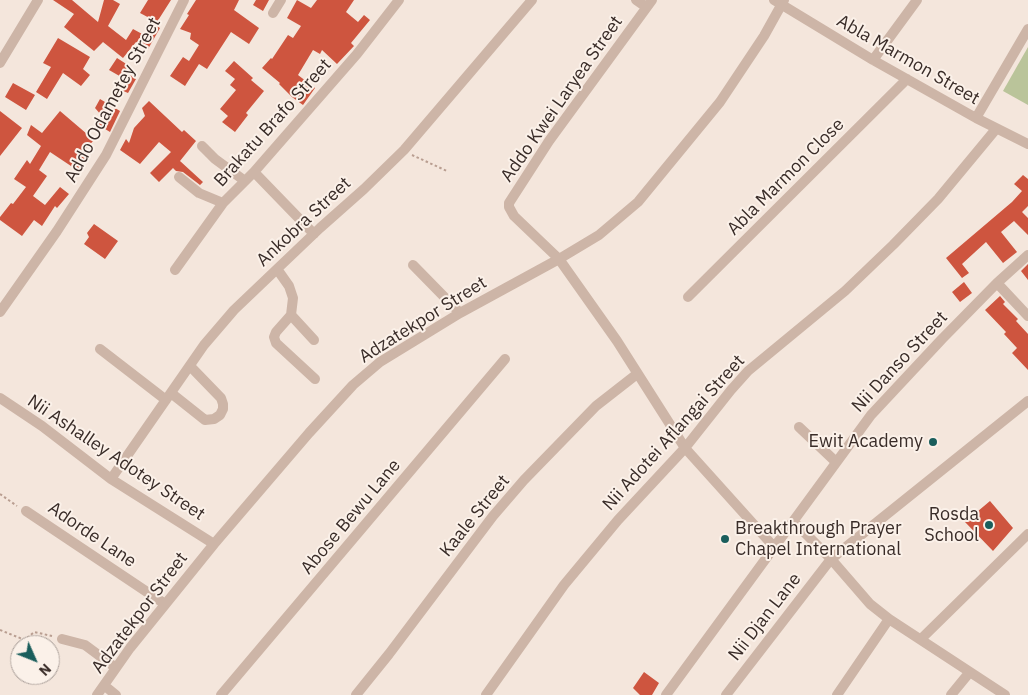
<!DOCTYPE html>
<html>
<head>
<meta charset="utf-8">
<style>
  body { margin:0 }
  #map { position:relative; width:1028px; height:695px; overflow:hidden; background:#f4e6dc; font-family:"IBM Plex Sans",sans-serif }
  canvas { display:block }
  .north { position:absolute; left:10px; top:635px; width:50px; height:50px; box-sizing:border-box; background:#fbf1e9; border:1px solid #ada29c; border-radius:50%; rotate:134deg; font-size:14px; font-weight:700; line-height:20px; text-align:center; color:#392c28 }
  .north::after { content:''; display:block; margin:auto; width:18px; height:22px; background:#1a5e5c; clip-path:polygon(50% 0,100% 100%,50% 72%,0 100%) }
</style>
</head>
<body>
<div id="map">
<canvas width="1028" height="695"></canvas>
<div class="north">N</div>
</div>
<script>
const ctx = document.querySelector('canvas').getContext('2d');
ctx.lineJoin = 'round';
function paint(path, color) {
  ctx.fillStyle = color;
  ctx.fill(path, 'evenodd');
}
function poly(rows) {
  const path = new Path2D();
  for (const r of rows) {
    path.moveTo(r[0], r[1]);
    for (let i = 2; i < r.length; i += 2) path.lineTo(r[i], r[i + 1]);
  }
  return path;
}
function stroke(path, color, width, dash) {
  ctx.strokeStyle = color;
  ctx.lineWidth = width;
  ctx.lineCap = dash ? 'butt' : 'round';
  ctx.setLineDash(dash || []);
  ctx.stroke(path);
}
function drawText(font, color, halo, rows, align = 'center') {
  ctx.font = font + ' "IBM Plex Sans",sans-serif';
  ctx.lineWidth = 4;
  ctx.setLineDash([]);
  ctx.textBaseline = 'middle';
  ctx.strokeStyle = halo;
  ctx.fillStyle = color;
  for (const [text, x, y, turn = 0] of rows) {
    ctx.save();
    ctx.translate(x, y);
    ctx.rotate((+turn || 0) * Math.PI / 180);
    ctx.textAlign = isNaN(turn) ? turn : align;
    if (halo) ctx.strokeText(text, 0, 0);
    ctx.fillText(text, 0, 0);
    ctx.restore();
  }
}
paint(poly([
  [1028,47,1028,105,1003,91]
]), '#bac49a');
paint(poly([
  [53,0,72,0,98,22,104,0,113,0,120,4,108,26,126,40,133,29,144,35,151,23,160,28,148,49,136,42,123,58,103,42,94,51,64,27,74,14],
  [148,0,171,0,157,22,140,13],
  [196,0,239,0,234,10,259,28,249,44,231,32,207,69,199,64,185,86,170,76,183,57,189,61,199,45,190,39,191,33,180,29,189,15,187,14],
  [256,0,269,0,263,11,253,5],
  [297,0,311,8,317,0,354,0,346,12,358,22,364,15,370,20,351,43,354,46,337,64,322,50,320,54,313,50,298,75,315,88,303,105,292,97,279,84,280,83,262,68,271,58,272,59,288,35,293,38,301,26,287,18],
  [58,38,90,57,83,69,90,75,81,86,63,73,47,99,36,92,51,67,43,63],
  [117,58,131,67,123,78,109,70],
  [234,61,253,78,251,80,264,91,246,113,248,115,235,132,222,122,228,116,220,109,236,90,230,85,235,79,225,71],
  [130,75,136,79,128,93,121,90],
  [13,83,35,95,26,110,5,97],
  [100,99,120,111,110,132,97,124,102,116,95,108],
  [149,101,182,132,184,130,196,141,180,161,203,182,200,185,183,172,176,171,173,168,159,182,150,173,171,152,159,142,140,164,120,150,126,139,129,143,134,128,145,116,142,108],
  [0,111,22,128,0,156],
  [60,111,94,140,80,155,85,158,77,170,50,152,39,170,47,176,33,196,45,205,60,187,69,194,57,208,55,206,42,226,34,220,22,236,0,220,0,217,11,203,13,204,26,187,14,179,27,160,30,164,41,146,27,135,31,125,42,133],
  [1023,175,1028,179,1028,206,1022,212,1028,218,1028,235,1014,221,1001,232,1017,252,1003,263,986,242,962,264,969,273,962,278,946,258,1012,202,1022,191,1014,184],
  [94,224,118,241,105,259,84,244,89,237,87,233],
  [1028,264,1028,280,1021,271],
  [964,282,972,293,960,302,952,292],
  [1000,296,1005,302,1003,304,1018,319,1016,321,1028,334,1028,370,1012,353,1017,348,1004,334,1006,332,985,310],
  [990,501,1013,528,993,551,965,522],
  [644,672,659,683,652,695,640,695,633,688]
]), '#ce553f');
stroke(poly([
  [412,155,447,171],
  [0,494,17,506],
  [0,630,25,640,34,632,52,636]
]), '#b99e91', 2, [2.5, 2.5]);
stroke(poly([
  [636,0,646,7],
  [652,0,549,141,509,203,509,207,514,216,559,259,617,341,685,448,775,548],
  [774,0,873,60,976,118,1028,144],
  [273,13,281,0],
  [873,60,917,0],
  [0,63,38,0],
  [976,118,1028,29],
  [202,146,215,159,245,181],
  [254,172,314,234],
  [179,177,199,193,223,203],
  [413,265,460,313],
  [277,269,289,286,293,298,291,315,314,340],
  [175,270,223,203,254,172,357,54,399,0],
  [997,283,1028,316],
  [688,297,907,79],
  [0,312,57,231,106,155,184,0],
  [291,315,276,332,274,337,276,343,315,379],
  [100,349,166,400],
  [171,393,205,420,214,419,220,415,223,409,223,404,221,398,190,366],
  [0,398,42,426,111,479,214,544],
  [799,427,836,462],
  [111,479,204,345,234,310,320,228,364,189,404,150,532,0],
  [26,511,165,604],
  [794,522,831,559,870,604,889,619,1005,695],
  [62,639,85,645,116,668],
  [921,639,1028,534],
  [105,686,116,695],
  [97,695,130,648,214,544,309,433,353,385,380,362,460,313,559,259,599,235,638,202,720,102,764,36,784,0],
  [221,695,505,359],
  [356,695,389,654,493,516,524,480,596,406,637,374],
  [486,695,564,585,618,520,685,448,731,390,748,371,845,291,893,245,938,199,996,129],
  [666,695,871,415,942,339,997,283,1028,255],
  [726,695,831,559,1028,401],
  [837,695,889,619],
  [951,695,969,673]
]), '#cdb5a7', 10);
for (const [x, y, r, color] of [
  [933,442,5,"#1a5e5c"],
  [989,525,5,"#1a5e5c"],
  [725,539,5,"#1a5e5c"]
]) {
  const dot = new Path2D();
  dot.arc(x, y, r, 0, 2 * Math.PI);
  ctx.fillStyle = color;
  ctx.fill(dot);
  stroke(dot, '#fbf1e9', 2);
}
drawText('18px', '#392c28', '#fbf1e9', [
  ["Abla Marmon Street",908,60,30],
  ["Addo Kwei Laryea Street",562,99,-55],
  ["Addo Odametey Street",113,100,-62],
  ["Brakatu Brafo Street",273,123,-48],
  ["Abla Marmon Close",786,177,-45],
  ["Ankobra Street",304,222,-43],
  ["Adzatekpor Street",423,320,-32],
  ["Nii Danso Street",900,362,-47],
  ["Nii Adotei Aflangai Street",674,433,-48],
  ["Nii Ashalley Adotey Street",116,458,34],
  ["Kaale Street",475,516,-51],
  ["Abose Bewu Lane",351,517,-50],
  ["Adorde Lane",92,535,34],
  ["Adzatekpor Street",140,613,-53],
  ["Nii Djan Lane",765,617,-52]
]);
drawText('18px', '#392c28', '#fbf1e9', [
  ["Ewit Academy",923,442],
  ["Rosda",979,515],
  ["School",979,536],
  ["Breakthrough Prayer",735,529,"left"],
  ["Chapel International",735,550,"left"]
], 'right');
</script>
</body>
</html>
